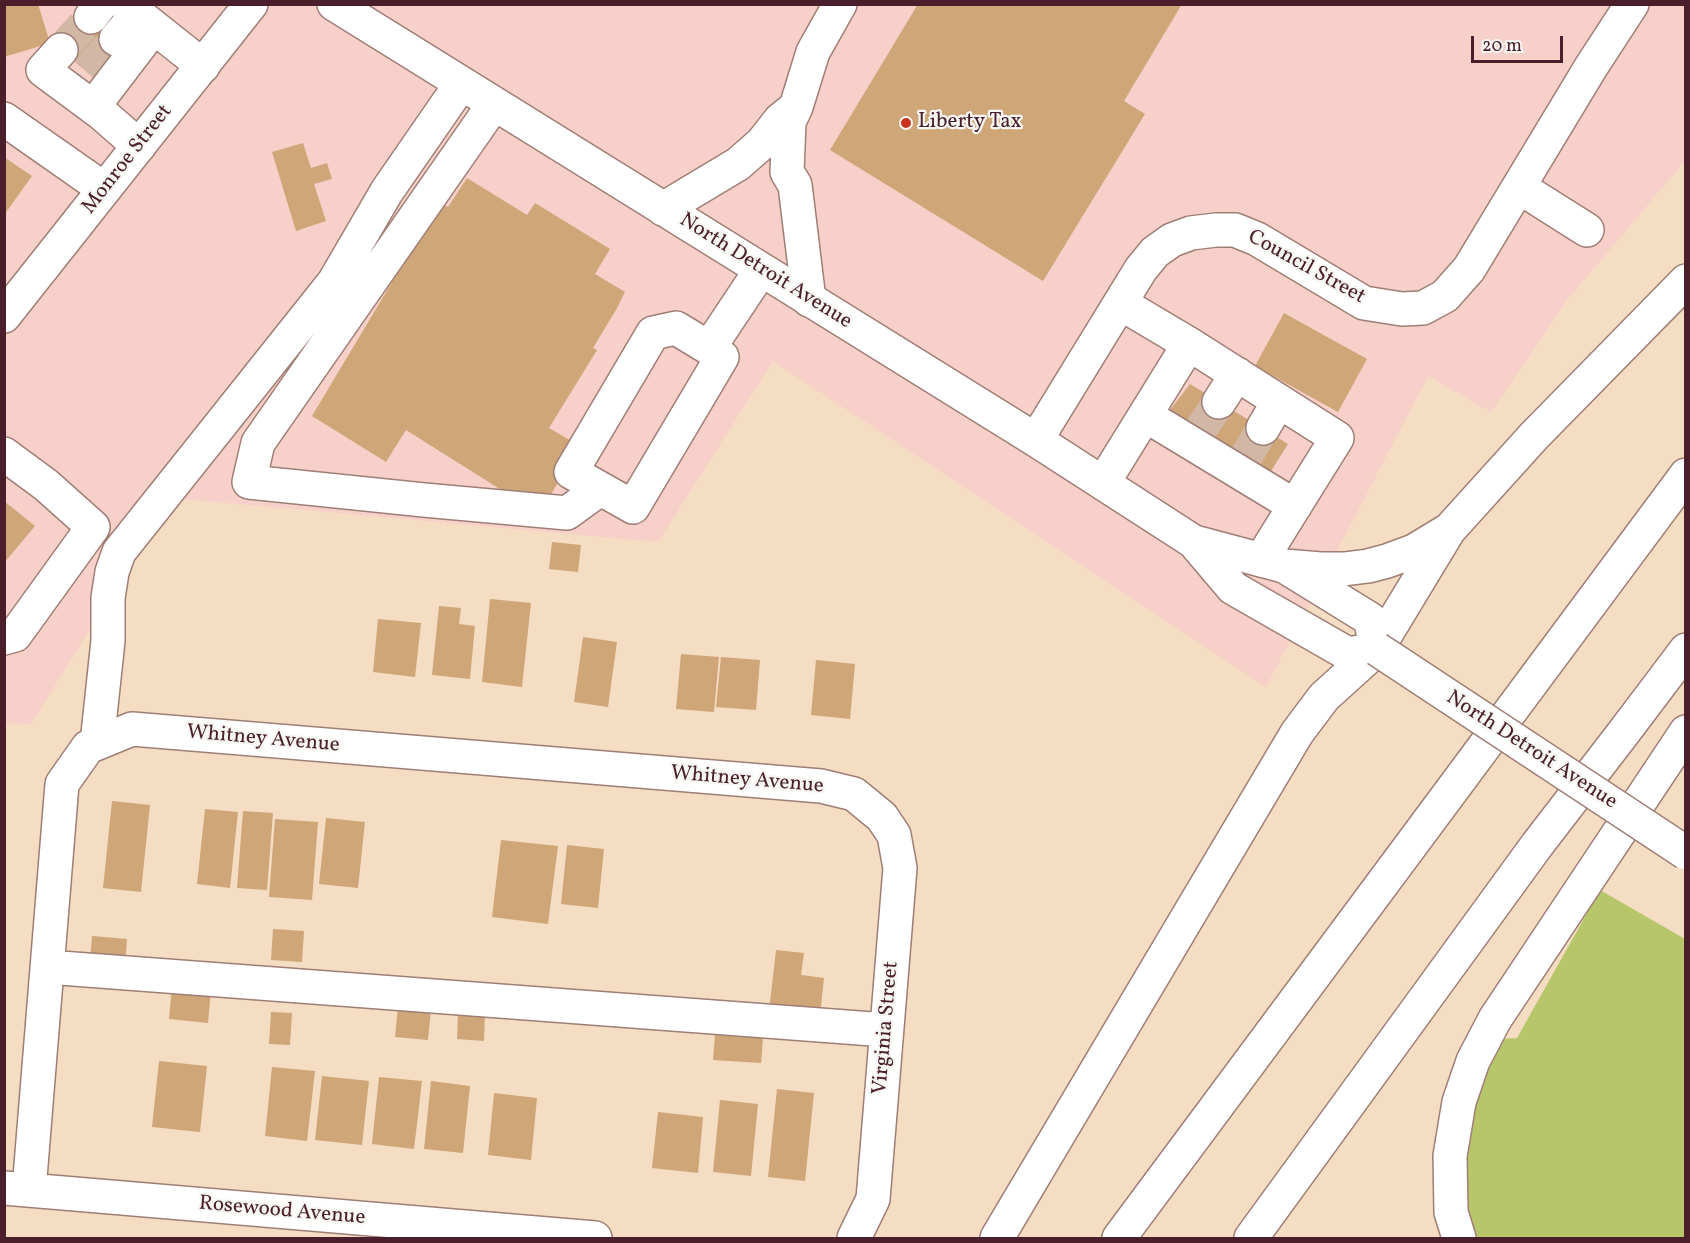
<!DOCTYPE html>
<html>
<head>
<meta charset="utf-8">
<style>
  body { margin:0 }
  #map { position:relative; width:1690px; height:1243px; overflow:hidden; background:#f4ddc2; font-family:Vollkorn,serif }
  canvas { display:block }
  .frame { position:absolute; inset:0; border:6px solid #4a1f2b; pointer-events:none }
  .scale { position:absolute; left:1471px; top:36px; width:92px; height:27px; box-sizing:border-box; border:3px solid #4a1f2b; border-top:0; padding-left:8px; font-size:18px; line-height:21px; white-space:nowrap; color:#4a1f2b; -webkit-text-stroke:4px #f6f6f2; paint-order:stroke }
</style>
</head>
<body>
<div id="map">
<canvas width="1690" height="1243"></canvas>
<div class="frame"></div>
<div class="scale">20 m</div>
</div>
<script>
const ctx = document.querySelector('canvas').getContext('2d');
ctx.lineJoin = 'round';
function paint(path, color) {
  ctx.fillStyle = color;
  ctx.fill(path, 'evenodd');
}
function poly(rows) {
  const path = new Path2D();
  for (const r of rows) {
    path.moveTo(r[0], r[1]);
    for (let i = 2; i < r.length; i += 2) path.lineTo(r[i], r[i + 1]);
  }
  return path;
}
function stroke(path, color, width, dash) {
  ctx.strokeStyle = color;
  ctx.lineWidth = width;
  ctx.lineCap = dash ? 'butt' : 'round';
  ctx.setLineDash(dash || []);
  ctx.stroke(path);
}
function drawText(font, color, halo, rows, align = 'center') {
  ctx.font = font + ' Vollkorn,serif';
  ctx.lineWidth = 4.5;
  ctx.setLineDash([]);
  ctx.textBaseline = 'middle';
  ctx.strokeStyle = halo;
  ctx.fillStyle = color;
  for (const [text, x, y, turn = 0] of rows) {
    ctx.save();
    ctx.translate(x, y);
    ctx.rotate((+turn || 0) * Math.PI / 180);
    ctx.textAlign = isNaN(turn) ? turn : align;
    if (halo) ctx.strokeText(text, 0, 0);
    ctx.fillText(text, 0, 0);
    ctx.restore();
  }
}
paint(poly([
  [4,5,1685,5,1685,161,1567,300,1491,412,1428,376,1266,687,773,361,658,542,171,498,31,724,5,723]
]), '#f7d0c9');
paint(poly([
  [1600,890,1685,939,1685,1238,1475,1238,1468,1216,1461,1155,1475,1091,1503,1039,1517,1038]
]), '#b6c669');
paint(poly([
  [4,4,38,4,50,43,4,57],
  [918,4,1182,4,1124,101,1145,114,1043,281,830,150],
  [81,9,129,50,101,84,53,43],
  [303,143,311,168,327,163,332,179,314,184,326,221,296,231,272,152],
  [4,157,32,176,4,215],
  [467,178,527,215,535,203,610,249,595,274,625,292,617,308,593,348,597,350,549,428,580,446,551,494,503,491,406,430,386,462,312,416,440,202,448,207],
  [1284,313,1367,359,1338,412,1255,366],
  [1190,384,1288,444,1271,471,1170,410],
  [4,501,35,526,4,563],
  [552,542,581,545,578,572,549,569],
  [490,599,531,603,522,687,482,682],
  [439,606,461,608,459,624,475,626,470,679,432,675],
  [378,619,421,623,415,677,373,672],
  [583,637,617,642,608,707,574,702],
  [681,654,719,657,714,712,676,709],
  [721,657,760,660,756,710,716,707],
  [816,660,855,664,850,719,811,715],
  [112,801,150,805,141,892,103,888],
  [205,809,238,812,230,888,197,884],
  [243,811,273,813,267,890,237,888],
  [326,818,365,822,358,888,319,884],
  [275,819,318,822,312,900,269,897],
  [501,840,558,846,548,924,492,917],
  [567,845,604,849,598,908,561,904],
  [273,929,304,931,302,962,271,960],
  [92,936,127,939,125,965,90,962],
  [776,950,804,953,801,975,824,978,820,1016,769,1011],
  [172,986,211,990,208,1023,169,1019],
  [398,1006,431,1010,428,1040,395,1037],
  [271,1012,292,1013,290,1045,269,1044],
  [458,1012,485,1014,484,1041,457,1039],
  [715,1035,763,1038,761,1063,713,1060],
  [159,1061,207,1066,200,1132,152,1127],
  [272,1067,315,1071,307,1141,265,1136],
  [322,1076,369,1081,362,1145,315,1140],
  [379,1077,422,1081,414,1149,372,1144],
  [431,1081,470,1086,463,1153,424,1149],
  [777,1089,814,1093,805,1181,768,1177],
  [494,1093,537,1098,531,1160,488,1155],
  [720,1100,758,1104,751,1176,713,1172],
  [658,1112,703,1117,698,1173,652,1168]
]), '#cea678');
stroke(poly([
  [61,50,91,17],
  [87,72,116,39],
  [1201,429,1219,402],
  [1246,457,1263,428]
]), '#d2b7a4', 33, [33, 16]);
const minor = poly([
  [125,4,203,66],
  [91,17,101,4],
  [116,39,138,13],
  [61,50,43,70,101,113,139,146],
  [494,104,258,443,249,482,424,500,567,513,600,489],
  [93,107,154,27],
  [4,119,104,189],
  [1519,187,1587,230],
  [663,209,738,164,762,143,780,120,796,107],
  [809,300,795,185,787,172,789,122,796,107,813,52,840,4],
  [1120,303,1189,344,1337,438,1261,560],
  [709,348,676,328,653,333,571,472,633,507,722,357,709,348,761,270],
  [1219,402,1237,374],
  [1145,415,1295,506],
  [1263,428,1279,401],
  [1036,440,1141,269,1155,252,1172,240,1191,233,1216,230,1235,230,1257,239,1364,303,1402,309,1423,308,1445,296,1469,269,1591,67,1632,4],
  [4,454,46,485,93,527,15,635,4,638],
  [1103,483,1189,344],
  [97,743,108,641,108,598,112,572,119,552,334,282,387,191,461,84],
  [47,967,886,1030],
  [4,1188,595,1238],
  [29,1190,62,784,88,747,132,729,821,786,854,794,882,817,894,835,900,868,873,1199,854,1238]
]);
const major = poly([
  [334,4,1036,440,1194,542,1233,588,1348,654,1377,649,1370,619,1284,566,1194,542],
  [4,316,251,4]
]);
const highway = poly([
  [1284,566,1321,569,1344,569,1368,566,1387,561,1414,551,1447,531],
  [997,1238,1297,733,1324,697,1377,649,1449,530,1534,436,1686,281],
  [1119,1238,1686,475],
  [1251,1238,1537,845,1624,732,1686,650],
  [1459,1238,1451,1212,1450,1156,1459,1102,1473,1061,1495,1019,1686,732]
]);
stroke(minor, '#9f7e76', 36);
stroke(major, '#9f7e76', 36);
stroke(highway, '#9f7e76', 36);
stroke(minor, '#fff', 33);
stroke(major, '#fff', 33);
stroke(highway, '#fff', 33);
const majorBridge = poly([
  [1377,649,1686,853]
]);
stroke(majorBridge, '#9f7e76', 36, []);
stroke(majorBridge, '#fff', 33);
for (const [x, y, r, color] of [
  [906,123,6,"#c8321e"]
]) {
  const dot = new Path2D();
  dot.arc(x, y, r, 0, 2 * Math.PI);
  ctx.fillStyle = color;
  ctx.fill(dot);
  stroke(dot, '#f6f6f2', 2);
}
drawText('21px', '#4a1f2b', '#f6f6f2', [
  ["Liberty Tax",918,123]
], 'left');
drawText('21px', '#4a1f2b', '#f6f6f2', [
  ["Monroe Street",128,160,-52],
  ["Council Street",1306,268,29],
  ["North Detroit Avenue",765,272,32],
  ["Whitney Avenue",263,740,5],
  ["North Detroit Avenue",1531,751,33],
  ["Whitney Avenue",747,781,5],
  ["Virginia Street",887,1028,-85],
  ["Rosewood Avenue",282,1212,5]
]);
</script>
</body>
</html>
